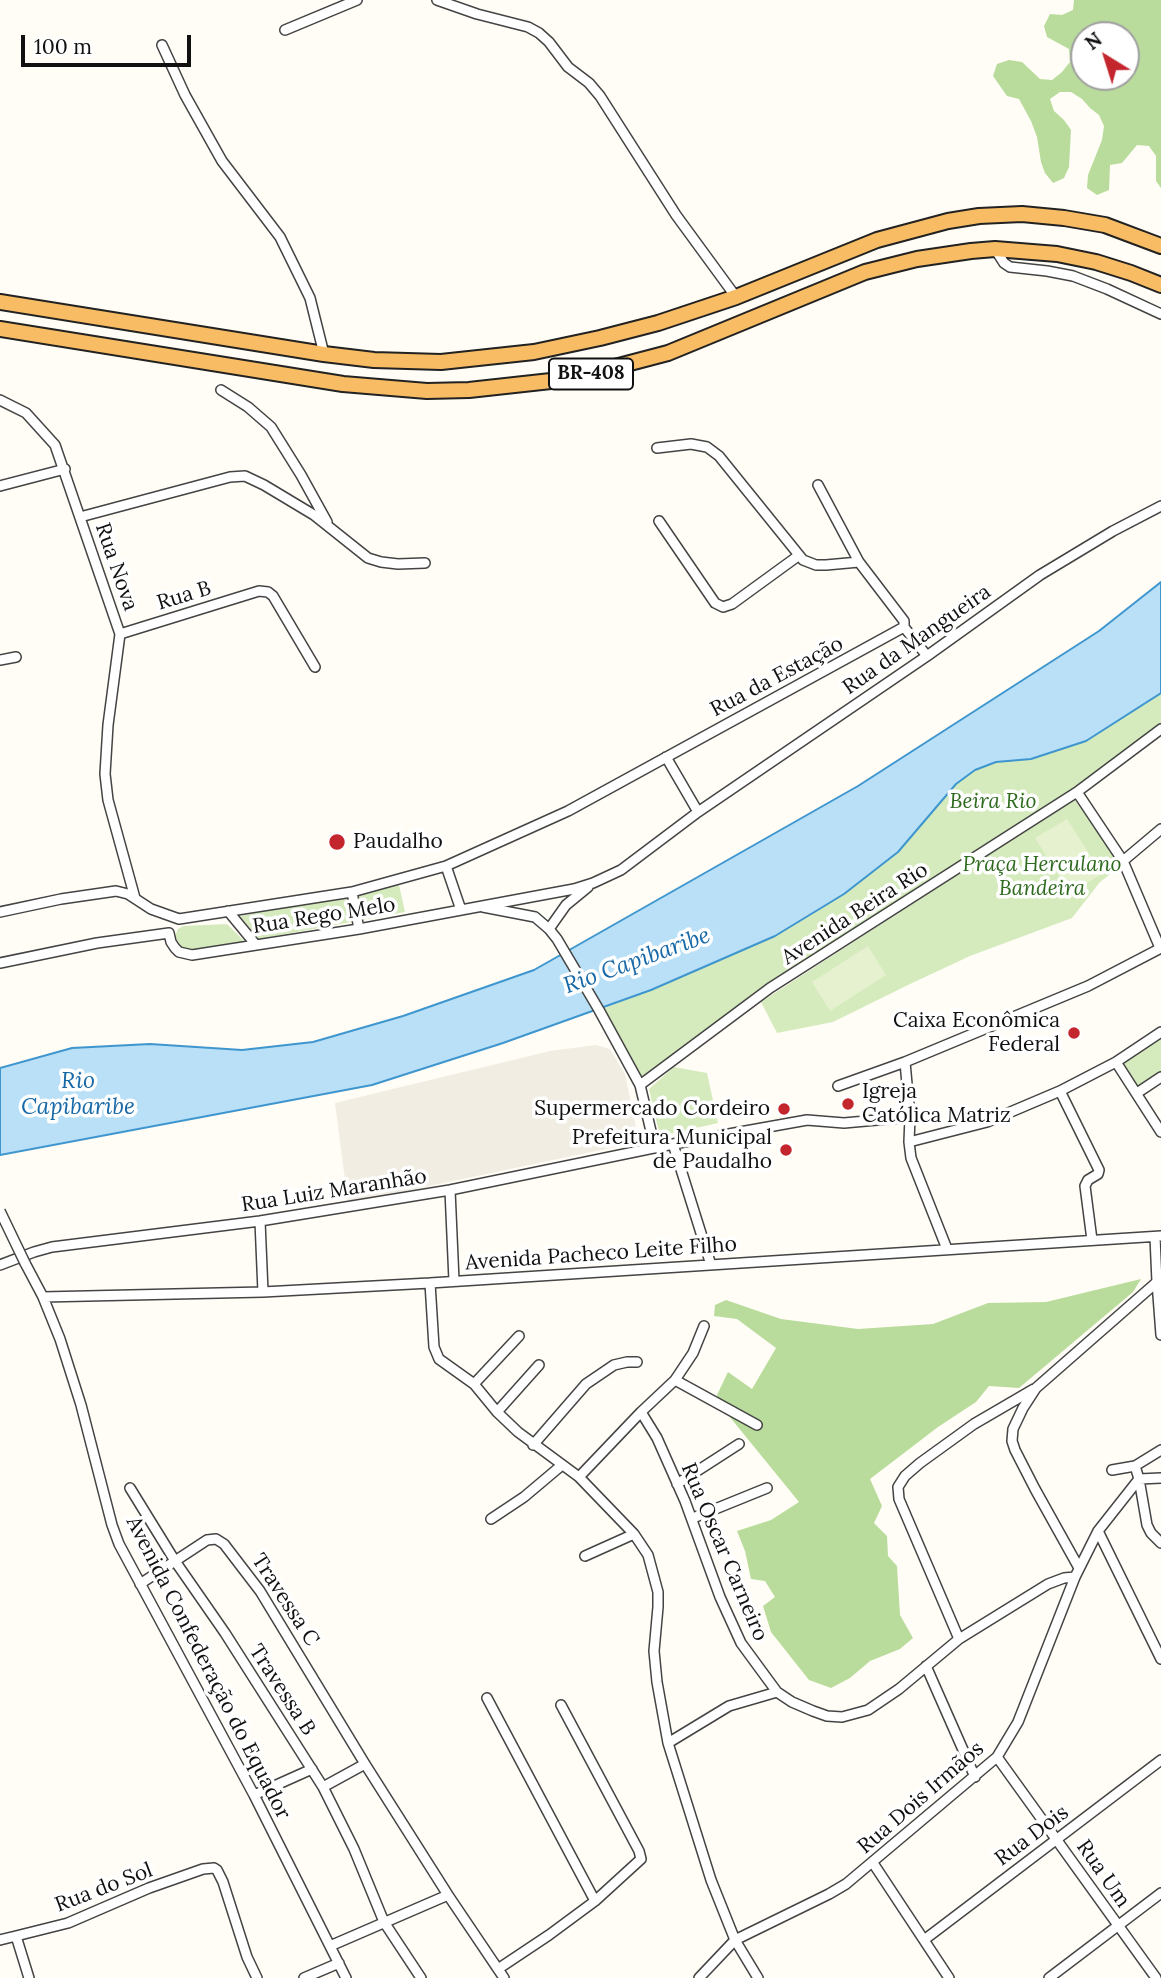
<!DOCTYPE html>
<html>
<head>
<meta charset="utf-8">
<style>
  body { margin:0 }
  #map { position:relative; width:1161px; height:1978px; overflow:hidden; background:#fffdf5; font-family:Lora,serif }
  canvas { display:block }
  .north { position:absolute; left:1070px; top:21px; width:70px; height:70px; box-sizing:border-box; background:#fff; border:2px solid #a0a0a0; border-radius:50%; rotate:322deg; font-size:19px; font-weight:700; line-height:28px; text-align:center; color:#111 }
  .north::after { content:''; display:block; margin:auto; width:24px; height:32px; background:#c4262e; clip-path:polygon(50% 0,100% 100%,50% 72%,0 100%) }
  .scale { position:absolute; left:21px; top:35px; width:170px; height:32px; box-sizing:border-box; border:4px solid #111; border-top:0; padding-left:9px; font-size:21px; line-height:24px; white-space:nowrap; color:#111; -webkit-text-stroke:5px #fff; paint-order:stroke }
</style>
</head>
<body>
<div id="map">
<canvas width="1161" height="1978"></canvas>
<div class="north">N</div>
<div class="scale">100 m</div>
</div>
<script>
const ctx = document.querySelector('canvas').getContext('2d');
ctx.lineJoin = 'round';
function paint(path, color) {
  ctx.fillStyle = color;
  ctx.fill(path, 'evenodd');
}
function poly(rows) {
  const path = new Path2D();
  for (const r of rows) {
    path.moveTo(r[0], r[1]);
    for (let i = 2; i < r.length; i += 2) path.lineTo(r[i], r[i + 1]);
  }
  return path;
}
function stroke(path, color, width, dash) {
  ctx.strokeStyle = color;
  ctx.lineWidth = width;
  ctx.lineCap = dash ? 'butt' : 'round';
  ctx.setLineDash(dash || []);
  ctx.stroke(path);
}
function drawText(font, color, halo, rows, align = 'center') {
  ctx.font = font + ' Lora,serif';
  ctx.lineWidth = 7;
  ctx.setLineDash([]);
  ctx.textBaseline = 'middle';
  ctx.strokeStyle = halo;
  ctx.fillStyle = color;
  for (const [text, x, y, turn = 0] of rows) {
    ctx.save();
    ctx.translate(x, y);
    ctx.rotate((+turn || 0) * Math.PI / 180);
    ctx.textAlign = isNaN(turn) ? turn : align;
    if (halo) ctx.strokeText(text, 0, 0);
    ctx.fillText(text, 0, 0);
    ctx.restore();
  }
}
paint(poly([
  [1161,693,1161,727,1077,792,743,1008,640,1085,599,1010,651,990,775,936,844,894,898,852,956,784,975,770,996,762,1031,759,1144,705],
  [1074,799,1122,865,1100,882,1072,918,970,956,910,984,833,1022,777,1033,761,1002],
  [399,885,405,912,259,939,240,916],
  [227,924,243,940,240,944,190,954,182,948,175,936,178,929,183,926],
  [1161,1032,1161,1077,1137,1093,1116,1062],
  [674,1067,707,1073,718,1123,660,1136,649,1089]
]), '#d5ebbd');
paint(poly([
  [1074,0,1161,0,1161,188,1156,181,1156,156,1149,146,1137,145,1122,163,1110,165,1109,190,1097,195,1087,188,1088,175,1102,140,1104,126,1099,115,1090,108,1082,99,1071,92,1060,92,1050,99,1054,111,1064,120,1071,130,1069,167,1064,178,1053,183,1045,173,1041,162,1037,137,1031,121,1019,99,1007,96,993,76,997,64,1009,60,1022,62,1040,79,1052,80,1062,72,1070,62,1069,49,1047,37,1044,26,1050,14,1062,15,1073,10],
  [1126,35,1126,77,1084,77,1084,35],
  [1141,1279,1133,1292,1019,1388,989,1386,976,1402,938,1427,870,1479,882,1506,874,1523,887,1536,888,1556,897,1566,900,1615,913,1638,900,1649,870,1661,850,1678,831,1688,809,1680,771,1632,763,1606,775,1597,765,1581,751,1579,745,1551,737,1531,771,1520,799,1502,729,1416,717,1395,728,1372,752,1389,776,1348,737,1319,714,1316,715,1305,726,1300,781,1319,858,1329,933,1324,988,1303,1046,1302]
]), '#b9dc9c');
paint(poly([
  [1067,819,1102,874,1070,893,1035,838],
  [868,946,886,975,830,1011,812,982]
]), '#e6f2cf');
paint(poly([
  [596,1045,610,1049,625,1074,639,1142,348,1203,335,1103,550,1051]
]), '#f1ede2');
const water = poly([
  [1161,582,1161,693,1086,741,1031,759,996,762,975,770,956,784,898,852,844,894,775,936,651,990,503,1043,372,1085,0,1155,0,1068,72,1048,150,1044,242,1050,313,1042,403,1016,534,970,858,786,1099,631,1161,582]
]);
paint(water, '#b9e0f7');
stroke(water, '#3f96cf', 2);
const minor = poly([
  [437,0,477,14,528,27,539,33,549,42,568,67,589,83,600,96,676,215,736,297],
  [285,30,357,0],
  [162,45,185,95,222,161,280,237,310,298,324,354],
  [995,249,1004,263,1010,267,1047,271,1073,276,1107,289,1161,314],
  [221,390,248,407,271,427,301,475,327,522],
  [0,400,26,413,55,445,120,634,108,725,105,774,108,800,135,898],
  [657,448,691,444,707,447,719,456,803,560,816,565,826,565,859,562,904,621,904,627,927,656],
  [818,485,859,562],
  [0,486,65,469],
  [80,517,230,477,245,476,264,485,314,515,368,558,381,562,398,564,425,563],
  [659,521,715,603,723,607,732,604,798,556],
  [120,634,259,591,268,592,273,596,315,667],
  [0,660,16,657],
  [666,757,698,812],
  [1077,792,1123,861,1160,948],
  [1123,861,1161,829],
  [446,866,461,910],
  [352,892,359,929],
  [483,907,535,917,549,929,557,939,599,1010,640,1085,655,1148],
  [228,911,256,945],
  [0,912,61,899,116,891,128,894,151,909,179,919,352,892,446,866,568,811,904,627],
  [549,929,566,905,588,887],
  [0,963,97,943,169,933,171,942,175,948,179,952,192,955,359,929,574,889,593,883,621,870,698,812,927,656,1040,575,1113,531,1161,506],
  [905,1062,910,1117,909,1142,911,1158,947,1249],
  [1116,1062,1161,1132],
  [640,1085,770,988,1077,792,1161,729],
  [838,1086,905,1062,1088,986,1161,948],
  [1060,1091,1099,1170,1098,1174,1088,1180,1085,1186,1092,1240],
  [1137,1093,1161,1077],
  [909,1142,987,1122,1060,1091,1116,1062,1161,1032],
  [673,1144,711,1265],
  [450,1190,454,1281],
  [260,1221,263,1292],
  [25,1263,43,1297,60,1339,81,1405,112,1525,119,1544,254,1795,346,1978],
  [0,1265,34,1252,52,1247,260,1221,450,1190,673,1144,807,1120,844,1123,910,1117],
  [1157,1282,1161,1335],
  [430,1283,434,1347,439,1359,474,1384,497,1412,518,1432,579,1477,634,1534,648,1555,658,1592,658,1607,654,1651,657,1682,668,1743,711,1880,735,1940,758,1978],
  [43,1297,263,1292,430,1283,1161,1236],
  [675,1380,757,1425],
  [474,1384,519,1336],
  [497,1412,539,1365],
  [641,1412,657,1438,685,1501,720,1597,741,1643,777,1692,792,1702,813,1711,827,1716,842,1717,868,1710,899,1689,959,1639,1048,1584,1064,1578,1075,1577],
  [533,1445,586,1384,614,1365,627,1362,637,1362],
  [1135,1466,1139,1479,1147,1525,1151,1533,1161,1543],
  [1112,1470,1135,1466,1161,1450],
  [579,1477,641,1412,675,1380,693,1353,704,1326],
  [677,1484,739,1444],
  [130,1488,175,1561,225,1633,323,1787,354,1849,384,1922,421,1978],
  [693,1518,767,1488],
  [491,1519,524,1497,562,1465],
  [1098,1531,1161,1659],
  [585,1556,634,1534],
  [1079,1568,1035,1489,1015,1450,1012,1441,1013,1429,1023,1408,1036,1388,1157,1282,1155,1237],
  [140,1584,207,1540,216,1539,224,1544,260,1591,365,1764,448,1895,504,1978],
  [959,1639,899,1499,898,1487,905,1476,920,1463,974,1424,1034,1389],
  [926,1666,975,1777],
  [487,1698,595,1901],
  [668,1743,729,1706,777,1692],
  [997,1757,1156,1978],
  [323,1787,365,1764],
  [254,1795,312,1769],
  [873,1863,949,1978],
  [16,1936,68,1923,149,1888,203,1869,214,1868,217,1870,223,1882,247,1957,257,1978],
  [0,1940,16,1936,29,1978],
  [924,1940,1161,1760],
  [330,1946,448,1895],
  [498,1969,549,1935,595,1901,641,1859,639,1851,561,1705],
  [304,1978,339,1963],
  [699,1978,735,1940,829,1894,846,1884,997,1757,1018,1722,1075,1577,1098,1531,1139,1479,1161,1478],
  [1049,1978,1161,1893]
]);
const trunk = poly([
  [0,302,324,354,374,360,441,362,534,352,600,338,658,323,736,297,877,240,948,221,979,216,1022,214,1064,218,1105,225,1161,246],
  [0,329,343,384,427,391,469,390,569,379,668,353,865,272,917,259,971,251,995,249,1057,254,1096,262,1131,273,1161,285]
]);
stroke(minor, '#444', 12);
stroke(trunk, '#222', 18);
stroke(minor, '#fff', 9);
stroke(trunk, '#f7bc64', 14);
const minorBridge = poly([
  [0,1211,25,1263]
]);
stroke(minorBridge, '#444', 12, []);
stroke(minorBridge, '#fff', 9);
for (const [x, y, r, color] of [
  [337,842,9,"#c4262e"],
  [1074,1033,7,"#c4262e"],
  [848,1104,7,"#c4262e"],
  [784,1109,7,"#c4262e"],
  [786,1150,7,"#c4262e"]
]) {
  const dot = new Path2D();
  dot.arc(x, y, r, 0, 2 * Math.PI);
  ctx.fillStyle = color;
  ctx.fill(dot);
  stroke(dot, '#fff', 2.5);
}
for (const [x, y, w] of [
  [591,374,84]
]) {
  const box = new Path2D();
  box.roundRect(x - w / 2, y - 15.5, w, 31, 5);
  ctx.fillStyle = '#fff';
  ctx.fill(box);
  stroke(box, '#111', 2);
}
drawText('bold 19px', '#111', null, [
  ["BR-408",591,374]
]);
drawText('21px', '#111', '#fff', [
  ["Rua Nova",116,567,71],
  ["Rua B",184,596,-17],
  ["Rua da Mangueira",917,640,-35],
  ["Rua da Estação",777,677,-28],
  ["Avenida Beira Rio",855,914,-33],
  ["Rua Rego Melo",324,916,-9],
  ["Rua Luiz Maranhão",334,1191,-9],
  ["Avenida Pacheco Leite Filho",601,1254,-4],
  ["Rua Oscar Carneiro",724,1552,67],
  ["Travessa C",285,1600,57],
  ["Avenida Confederação do Equador",208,1668,63],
  ["Travessa B",282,1690,57],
  ["Rua Dois Irmãos",921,1798,-41],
  ["Rua Dois",1032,1836,-37],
  ["Rua Um",1103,1874,55],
  ["Rua do Sol",104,1888,-21]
]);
drawText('italic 21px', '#2f6b1f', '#fff', [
  ["Beira Rio",993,802],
  ["Praça Herculano",1042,865],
  ["Bandeira",1042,889]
]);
drawText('21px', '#111', '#fff', [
  ["Paudalho",353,842,"left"],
  ["Caixa Econômica",1060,1021],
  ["Federal",1060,1045],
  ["Igreja",862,1092,"left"],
  ["Católica Matriz",862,1116,"left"],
  ["Supermercado Cordeiro",770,1109],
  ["Prefeitura Municipal",772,1138],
  ["de Paudalho",772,1162]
], 'right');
drawText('italic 23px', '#1768a6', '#fff', [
  ["Rio Capibaribe",637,961,-20],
  ["Rio",78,1081],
  ["Capibaribe",78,1107]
]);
</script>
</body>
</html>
